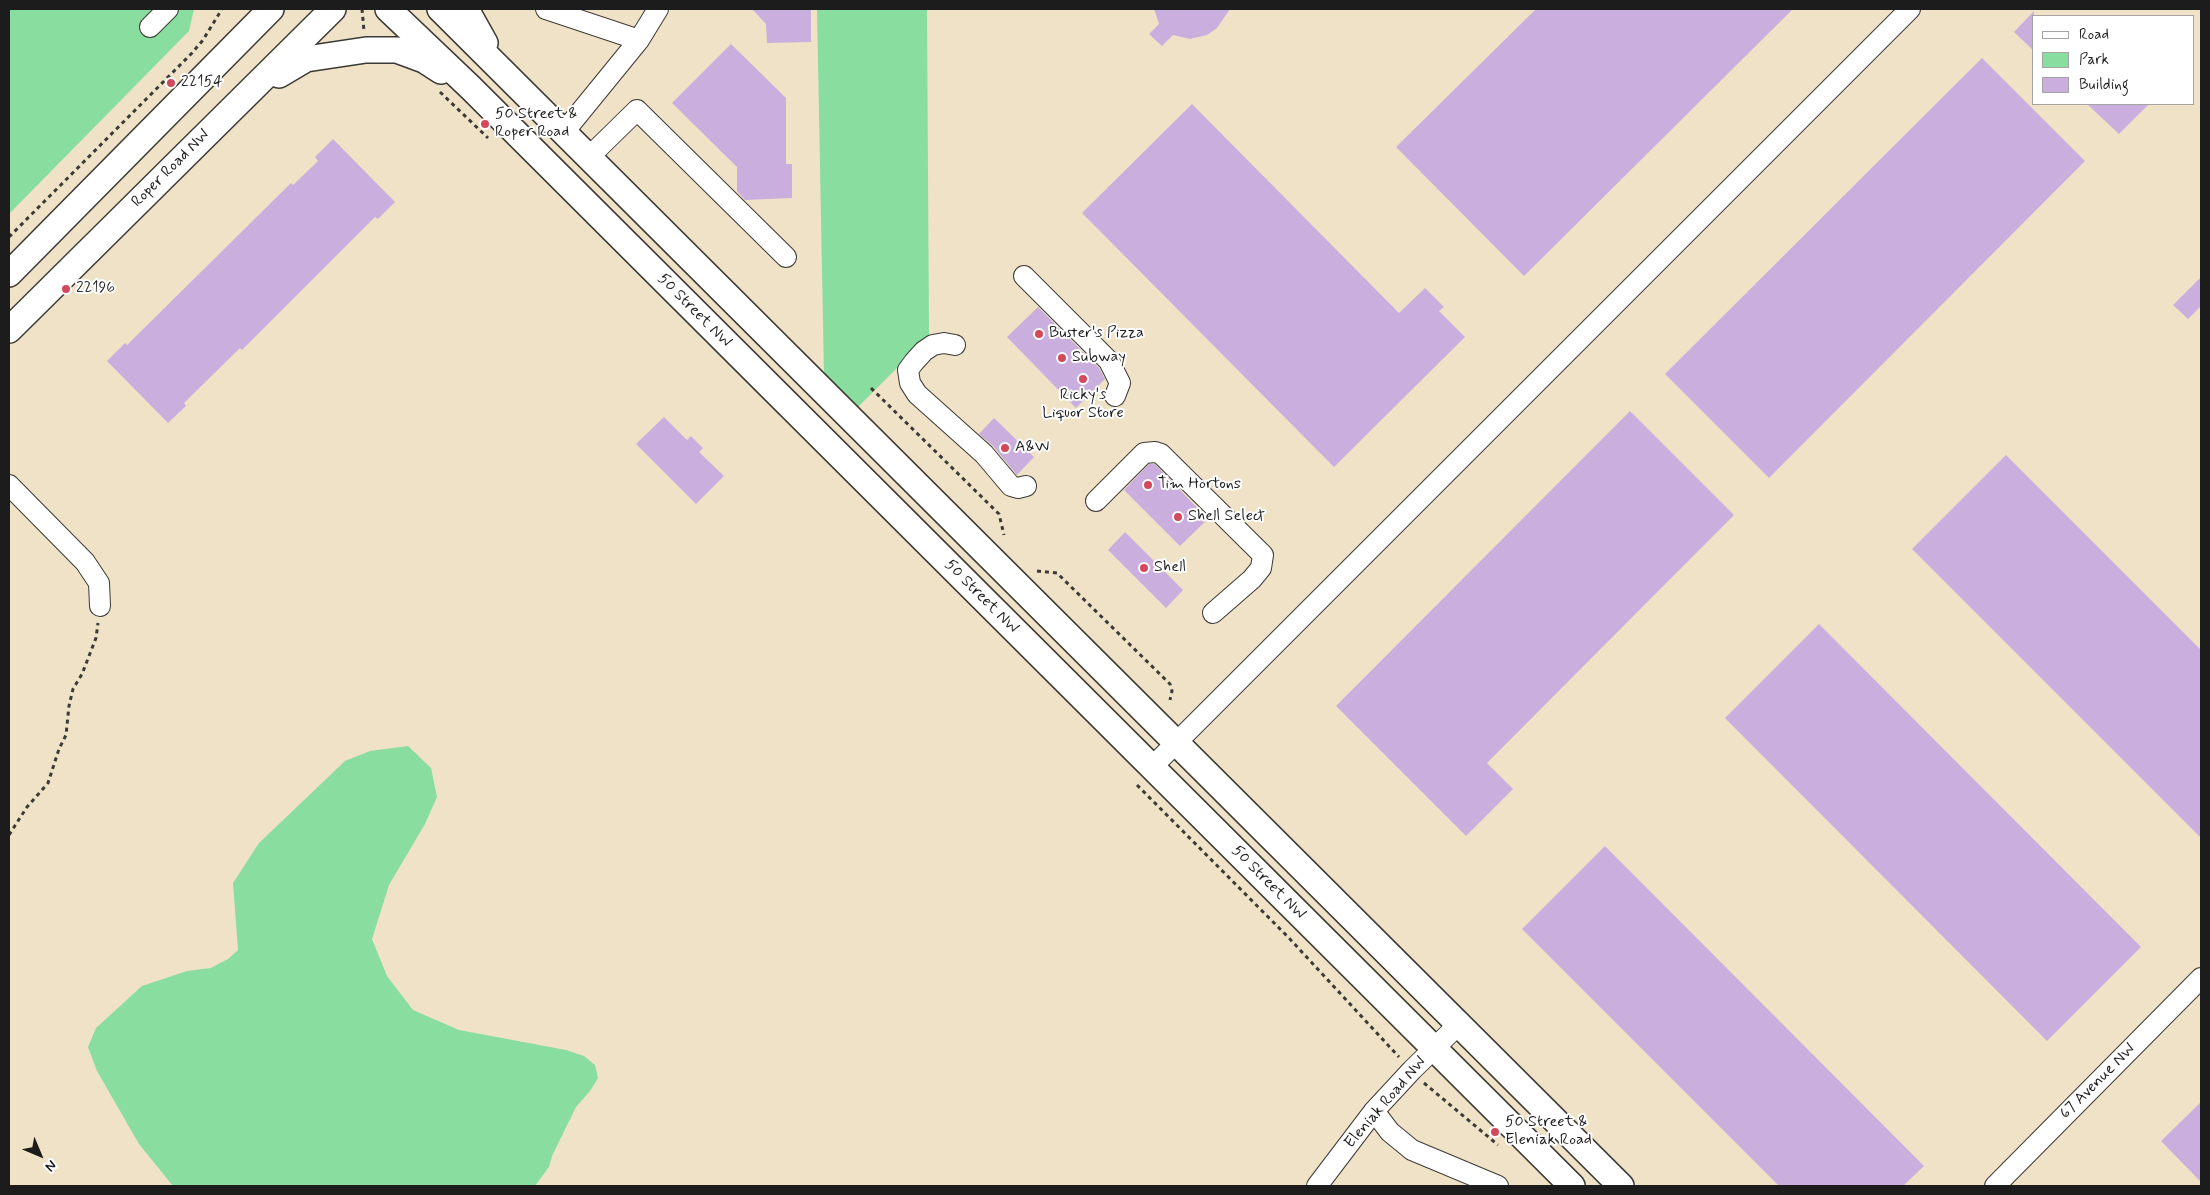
<!DOCTYPE html>
<html>
<head>
<meta charset="utf-8">
<style>
  body { margin:0 }
  #map { position:relative; width:2210px; height:1195px; overflow:hidden; background:#f0e2c6; font-family:Mynerve,sans-serif }
  canvas { display:block }
  .frame { position:absolute; inset:0; border:10px solid #1c1c1c; pointer-events:none }
  .legend { position:absolute; left:2032px; top:15px; width:162px; height:90px; box-sizing:border-box; background:#fff; border:1px solid #a4a4a4; margin:0; padding:6px 9px; list-style:none; font-size:15px; color:#1c1c1c }
  .legend li { display:flex; align-items:center; gap:10px; height:25px }
  .legend b { width:25px; border:1px solid #a4a4a4 }
  .north { position:absolute; left:15px; top:1130px; width:50px; height:50px; -webkit-text-stroke:4px #fff; paint-order:stroke; rotate:135deg; font-size:14px; font-weight:700; line-height:20px; text-align:center; color:#1c1c1c }
  .north::after { content:''; display:block; margin:auto; width:18px; height:22px; background:#1c1c1c; clip-path:polygon(50% 0,100% 100%,50% 72%,0 100%) }
</style>
</head>
<body>
<div id="map">
<canvas width="2210" height="1195"></canvas>
<div class="frame"></div>
<ul class="legend">
<li><b style="height:6px;background:#fff"></b>Road</li>
<li><b style="height:14px;background:#89dd9f"></b>Park</li>
<li><b style="height:14px;background:#caafde"></b>Building</li>
</ul>
<div class="north">N</div>
</div>
<script>
const ctx = document.querySelector('canvas').getContext('2d');
ctx.lineJoin = 'round';
function paint(path, color) {
  ctx.fillStyle = color;
  ctx.fill(path, 'evenodd');
}
function poly(rows) {
  const path = new Path2D();
  for (const r of rows) {
    path.moveTo(r[0], r[1]);
    for (let i = 2; i < r.length; i += 2) path.lineTo(r[i], r[i + 1]);
  }
  return path;
}
function stroke(path, color, width, dash) {
  ctx.strokeStyle = color;
  ctx.lineWidth = width;
  ctx.lineCap = dash ? 'butt' : 'round';
  ctx.setLineDash(dash || []);
  ctx.stroke(path);
}
function drawText(font, color, halo, rows, align = 'center') {
  ctx.font = font + ' Mynerve,sans-serif';
  ctx.lineWidth = 4;
  ctx.setLineDash([]);
  ctx.textBaseline = 'middle';
  ctx.strokeStyle = halo;
  ctx.fillStyle = color;
  for (const [text, x, y, turn = 0] of rows) {
    ctx.save();
    ctx.translate(x, y);
    ctx.rotate((+turn || 0) * Math.PI / 180);
    ctx.textAlign = isNaN(turn) ? turn : align;
    if (halo) ctx.strokeText(text, 0, 0);
    ctx.fillText(text, 0, 0);
    ctx.restore();
  }
}
paint(poly([
  [9,9,194,9,189,31,9,214],
  [817,9,927,9,929,336,857,408,824,375],
  [408,746,431,768,437,797,425,824,389,885,372,939,387,976,413,1010,459,1030,566,1050,584,1056,595,1065,598,1078,590,1091,576,1107,552,1156,549,1167,535,1186,173,1186,139,1144,97,1071,88,1047,96,1028,142,986,187,971,211,968,228,959,238,950,233,883,259,843,345,761,370,751]
]), '#89dd9f');
paint(poly([
  [752,9,811,9,811,42,767,43,766,24],
  [1154,9,1230,9,1217,28,1207,35,1190,39,1173,35,1162,46,1149,34,1159,24],
  [1536,9,1793,9,1524,276,1396,147],
  [2034,11,2034,51,2014,32],
  [731,44,786,98,786,164,792,164,792,198,745,200,737,191,737,167,672,103],
  [1982,58,2085,161,1769,478,1665,374],
  [1192,104,1399,313,1425,288,1444,307,1439,311,1465,337,1334,467,1082,213],
  [2087,104,2149,104,2119,134],
  [333,139,395,202,378,219,375,217,242,350,240,348,184,403,186,406,168,423,107,361,125,343,127,345,291,183,293,185,318,161,315,157],
  [2201,277,2201,306,2188,319,2173,305],
  [1038,307,1099,368,1105,379,1076,408,1007,337],
  [1630,411,1734,515,1487,763,1513,789,1466,836,1336,706],
  [664,417,687,440,691,436,703,448,699,452,724,476,696,504,636,444],
  [994,418,1034,457,1017,475,993,446,979,434],
  [2006,455,2201,650,2201,838,1912,549],
  [1149,464,1155,464,1208,519,1180,546,1124,490],
  [1125,532,1183,590,1166,608,1108,550],
  [1819,624,2141,947,2047,1041,1725,718],
  [1605,846,1924,1166,1903,1186,1779,1186,1522,929],
  [2201,1102,2201,1182,2161,1141]
]), '#caafde');
const minor = poly([
  [546,9,639,40],
  [150,27,168,9],
  [564,132,639,40,658,9],
  [589,157,637,110,786,257],
  [1024,276,1109,361,1120,383,1115,396],
  [955,345,944,343,933,345,924,351,914,362,908,370,910,383,917,394,984,454,1011,486,1018,488,1026,486],
  [9,485,85,562,99,583,100,606],
  [1096,501,1144,453,1155,452,1161,454,1263,555,1261,568,1252,579,1213,613],
  [1152,767,1910,9],
  [1374,1111,1390,1132,1412,1150,1498,1186],
  [1317,1186,1374,1111,1412,1070,1459,1024],
  [1995,1186,2201,978]
]);
const major = poly([
  [388,9,471,88,1572,1186],
  [440,9,1621,1186],
  [466,9,485,43],
  [279,75,306,59,366,50,397,50,424,60,441,71],
  [9,274,271,9],
  [9,330,333,9]
]);
stroke(minor, '#3c3a36', 22);
stroke(major, '#3c3a36', 28);
stroke(poly([
  [362,9,364,31],
  [440,92,488,138],
  [9,237,192,53,203,40,222,9],
  [871,388,999,514,1004,535],
  [1037,571,1057,573,1170,684,1172,691,1170,700],
  [1137,785,1289,938,1399,1057],
  [9,835,27,807,48,783,59,749,66,735,69,706,73,689,82,674,96,638,98,623],
  [1424,1083,1498,1145]
]), '#3c3a36', 3, [4, 4]);
stroke(minor, '#fff', 20);
stroke(major, '#fff', 25);
for (const [x, y, r, color] of [
  [171,83,5,"#d1495b"],
  [485,124,5,"#d1495b"],
  [66,289,5,"#d1495b"],
  [1039,334,5,"#d1495b"],
  [1062,358,5,"#d1495b"],
  [1083,379,5,"#d1495b"],
  [1005,448,5,"#d1495b"],
  [1148,485,5,"#d1495b"],
  [1178,517,5,"#d1495b"],
  [1144,568,5,"#d1495b"],
  [1495,1132,5,"#d1495b"]
]) {
  const dot = new Path2D();
  dot.arc(x, y, r, 0, 2 * Math.PI);
  ctx.fillStyle = color;
  ctx.fill(dot);
  stroke(dot, '#fff', 2);
}
drawText('16px', '#1c1c1c', '#fff', [
  ["22154",181,83],
  ["50 Street &",495,115],
  ["Roper Road",495,133],
  ["22196",76,289],
  ["Buster's Pizza",1049,334],
  ["Subway",1072,358],
  ["Ricky's",1083,396,"center"],
  ["Liquor Store",1083,414,"center"],
  ["A&W",1015,448],
  ["Tim Hortons",1158,485],
  ["Shell Select",1188,517],
  ["Shell",1154,568],
  ["50 Street &",1505,1123],
  ["Eleniak Road",1505,1141]
], 'left');
drawText('16px', '#1c1c1c', '#fff', [
  ["Roper Road NW",171,169,-45],
  ["50 Street NW",694,311,45],
  ["50 Street NW",981,597,45],
  ["50 Street NW",1268,883,45],
  ["67 Avenue NW",2098,1082,-45],
  ["Eleniak Road NW",1386,1103,-49]
]);
</script>
</body>
</html>
